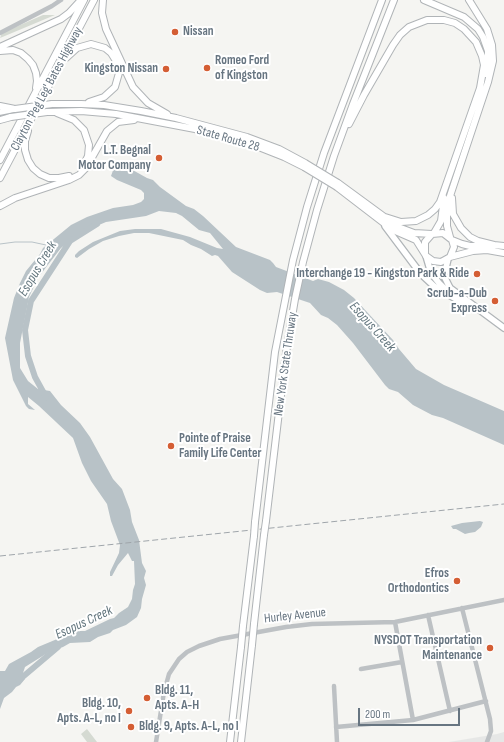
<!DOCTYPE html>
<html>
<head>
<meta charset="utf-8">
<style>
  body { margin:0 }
  #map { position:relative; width:504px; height:742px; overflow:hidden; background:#f5f5f2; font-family:"Sofia Sans Condensed",sans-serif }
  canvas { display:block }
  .scale { position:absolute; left:358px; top:708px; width:102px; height:18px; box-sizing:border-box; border:2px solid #677581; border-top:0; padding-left:5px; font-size:12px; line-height:14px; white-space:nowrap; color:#677581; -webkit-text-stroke:3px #fff; paint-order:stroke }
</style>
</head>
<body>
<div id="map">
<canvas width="504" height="742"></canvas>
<div class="scale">200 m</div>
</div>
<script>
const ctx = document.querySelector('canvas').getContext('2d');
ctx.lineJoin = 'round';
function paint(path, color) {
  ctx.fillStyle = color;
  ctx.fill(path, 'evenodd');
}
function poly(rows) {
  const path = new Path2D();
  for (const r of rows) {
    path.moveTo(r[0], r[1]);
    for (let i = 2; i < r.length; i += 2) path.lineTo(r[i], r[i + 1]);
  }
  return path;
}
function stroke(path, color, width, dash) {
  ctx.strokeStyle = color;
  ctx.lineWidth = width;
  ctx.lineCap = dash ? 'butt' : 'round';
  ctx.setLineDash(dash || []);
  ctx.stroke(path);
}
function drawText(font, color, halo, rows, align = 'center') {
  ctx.font = font + ' "Sofia Sans Condensed",sans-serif';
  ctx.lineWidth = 4;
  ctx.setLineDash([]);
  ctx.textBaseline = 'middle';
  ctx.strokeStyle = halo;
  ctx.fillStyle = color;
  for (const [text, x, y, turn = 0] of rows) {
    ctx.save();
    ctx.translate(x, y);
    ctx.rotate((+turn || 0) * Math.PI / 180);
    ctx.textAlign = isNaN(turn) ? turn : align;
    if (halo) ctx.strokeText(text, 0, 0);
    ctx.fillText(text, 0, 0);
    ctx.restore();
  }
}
paint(poly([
  [504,732,504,742,449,742,497,734]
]), '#e6e7e6');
paint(poly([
  [43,15,55,15,0,38,2,33],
  [87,729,97,742,87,742,81,734]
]), '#d5dad2');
paint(poly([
  [120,163,147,178,153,180,160,187,186,206,194,209,203,216,236,247,270,260,273,263,276,267,313,281,318,279,329,282,344,290,354,298,393,340,399,349,416,369,444,385,504,411,504,445,443,418,432,415,413,405,398,392,389,389,385,385,353,343,337,325,328,318,321,315,310,303,277,292,267,293,260,290,232,272,218,256,215,255,212,256,201,249,191,245,183,240,149,233,134,233,119,236,103,241,89,249,77,258,75,257,75,255,79,251,93,242,120,231,135,229,161,229,190,237,217,248,223,249,210,233,199,230,182,216,176,213,159,211,146,216,106,222,80,233,61,248,47,266,38,278,29,297,20,343,20,368,28,381,38,389,50,391,61,405,80,423,90,437,113,479,122,489,130,510,132,522,139,540,142,563,146,571,144,578,146,585,142,599,141,608,137,617,126,625,113,630,110,633,98,637,90,642,70,643,63,647,49,652,25,667,23,673,25,679,20,685,16,687,12,692,4,698,0,709,0,671,5,671,9,664,31,652,38,647,62,637,64,635,69,635,75,631,85,631,110,619,114,618,119,613,128,607,132,599,133,590,135,584,134,561,132,561,128,553,118,565,112,576,110,576,110,572,119,553,120,545,111,521,107,504,91,481,82,463,73,438,39,406,28,397,28,404,35,410,29,409,26,406,13,380,5,338,14,298,20,283,26,271,40,254,43,248,71,225,87,217,113,208,133,205,141,202,144,199,144,193,141,190,117,180,111,176,115,165,116,164],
  [480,521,483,522,481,527,475,532,469,533,465,534,456,529,453,529,451,526,462,523]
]), '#b8c2c7');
stroke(poly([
  [0,244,15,242,32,242,46,245]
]), '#b8c2c7', 1);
stroke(poly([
  [46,397,35,377,28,356,25,330,31,301,70,241,97,224],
  [19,680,58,647]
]), '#b8c2c7', 6);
const major = poly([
  [0,112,15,109],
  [385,226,421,274,435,287,465,304],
  [426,256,431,273,439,283,447,291],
  [448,259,444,276,450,288,504,328]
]);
const highway = poly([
  [103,0,102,13,106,29,133,87,148,103,167,114],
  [424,0,464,17,478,29,483,37,488,51,488,66,486,74],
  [0,47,61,19,69,13,80,1],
  [0,51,13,50,21,53,28,59,33,65,36,73,37,81,36,88],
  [66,58,77,48,91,44,105,48,111,53,116,61,119,73,115,87,104,97,89,102],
  [52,104,81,104,104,105,141,111,176,118,247,137,279,149,305,163],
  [0,106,15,109],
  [47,112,81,111,116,114,195,129,246,142,284,157,304,167],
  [57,113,74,120,84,130,89,145,88,156,84,164],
  [0,120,11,117],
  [349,124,364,95,393,45,400,35,409,27,427,20,444,20,455,23,464,29,476,42,482,56,484,65,480,88,440,202,435,209,428,215,416,221,401,222,382,216],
  [28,131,25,141,25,150,28,160,33,168,40,174,49,178,59,178,69,176],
  [0,160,84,0],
  [0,178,94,0],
  [338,183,398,227,414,233,432,234],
  [337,187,393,230,416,240,426,256,433,261,441,262,450,257,454,247,452,240,443,233,432,234,425,242,425,253],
  [452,198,453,214,461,228,470,237,478,241,494,245],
  [0,206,15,198,69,180,79,175,86,168,107,131,118,122,134,120],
  [434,233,441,221,444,198],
  [450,237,447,226,447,216,450,196,488,82,493,61,492,45,487,29,469,0],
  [452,240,462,244,470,246,494,245,504,246],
  [450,257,473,251,487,250,504,253],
  [266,521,286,353,295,299,303,262,317,210,334,156,353,104,394,0],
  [255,522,275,352,293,260,307,207,324,153,382,0],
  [254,624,264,535],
  [243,626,254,536],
  [230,742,241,647],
  [241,742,252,645]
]);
stroke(major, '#b0b5b8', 8);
stroke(highway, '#b0b4b7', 8);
stroke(poly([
  [0,33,52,6,61,0],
  [462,608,490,719,491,731,487,742],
  [428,615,450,711],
  [395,622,413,720],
  [361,669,402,662],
  [334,686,337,742],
  [336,727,413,720,486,701],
  [156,742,164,692,169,674,179,659,187,652,199,646,220,639,286,627,312,624,395,622,504,600]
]), '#bdc1c4', 4.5);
stroke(major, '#fff', 5.5);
stroke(highway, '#fff', 6);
stroke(poly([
  [0,556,504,504]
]), '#9fa5aa', 1, [6, 3]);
const highwayBridge = poly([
  [15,109,52,104],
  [11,117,47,112],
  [305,163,338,183],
  [304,167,337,187],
  [264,535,266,521],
  [254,536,255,522],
  [252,645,254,624],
  [241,647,243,626]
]);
stroke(highwayBridge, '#b0b4b7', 8, []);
stroke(highwayBridge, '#fff', 6);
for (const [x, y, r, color] of [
  [175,32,4,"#d45e34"],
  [207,68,4,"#d45e34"],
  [166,69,4,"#d45e34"],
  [159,158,4,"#d45e34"],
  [477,274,4,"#d45e34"],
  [495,301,4,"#d45e34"],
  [171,446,4,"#d45e34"],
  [457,581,4,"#d45e34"],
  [490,648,4,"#d45e34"],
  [147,698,4,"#d45e34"],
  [129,711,4,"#d45e34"],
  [131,727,4,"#d45e34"]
]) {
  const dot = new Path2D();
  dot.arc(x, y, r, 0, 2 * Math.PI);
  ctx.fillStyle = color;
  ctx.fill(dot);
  stroke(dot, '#fff', 1.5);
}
drawText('bold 13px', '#677581', '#fff', [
  ["Nissan",183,32,"left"],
  ["Romeo Ford",215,61,"left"],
  ["of Kingston",215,76,"left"],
  ["Kingston Nissan",158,69],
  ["L.T. Begnal",151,151],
  ["Motor Company",151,166],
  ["Interchange 19 - Kingston Park & Ride",469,274],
  ["Scrub-a-Dub",487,294],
  ["Express",487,309],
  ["Pointe of Praise",179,439,"left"],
  ["Family Life Center",179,454,"left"],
  ["Efros",449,574],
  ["Orthodontics",449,589],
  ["NYSDOT Transportation",482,641],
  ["Maintenance",482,656],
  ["Bldg. 11,",155,691,"left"],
  ["Apts. A-H",155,706,"left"],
  ["Bldg. 10,",121,704],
  ["Apts. A-L, no I",121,719],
  ["Bldg. 9, Apts. A-L, no I",139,727,"left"]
], 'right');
drawText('13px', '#677581', '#fff', [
  ["Clayton 'Peg Leg' Bates Highway",47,89,-62],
  ["State Route 28",228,139,16],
  ["New York State Thruway",286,364,-82],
  ["Hurley Avenue",295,616,-6]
]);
drawText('italic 14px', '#63767e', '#fff', [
  ["Esopus Creek",38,269,-59],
  ["Esopus Creek",372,327,48],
  ["Esopus Creek",84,623,-25]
]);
</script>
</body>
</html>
